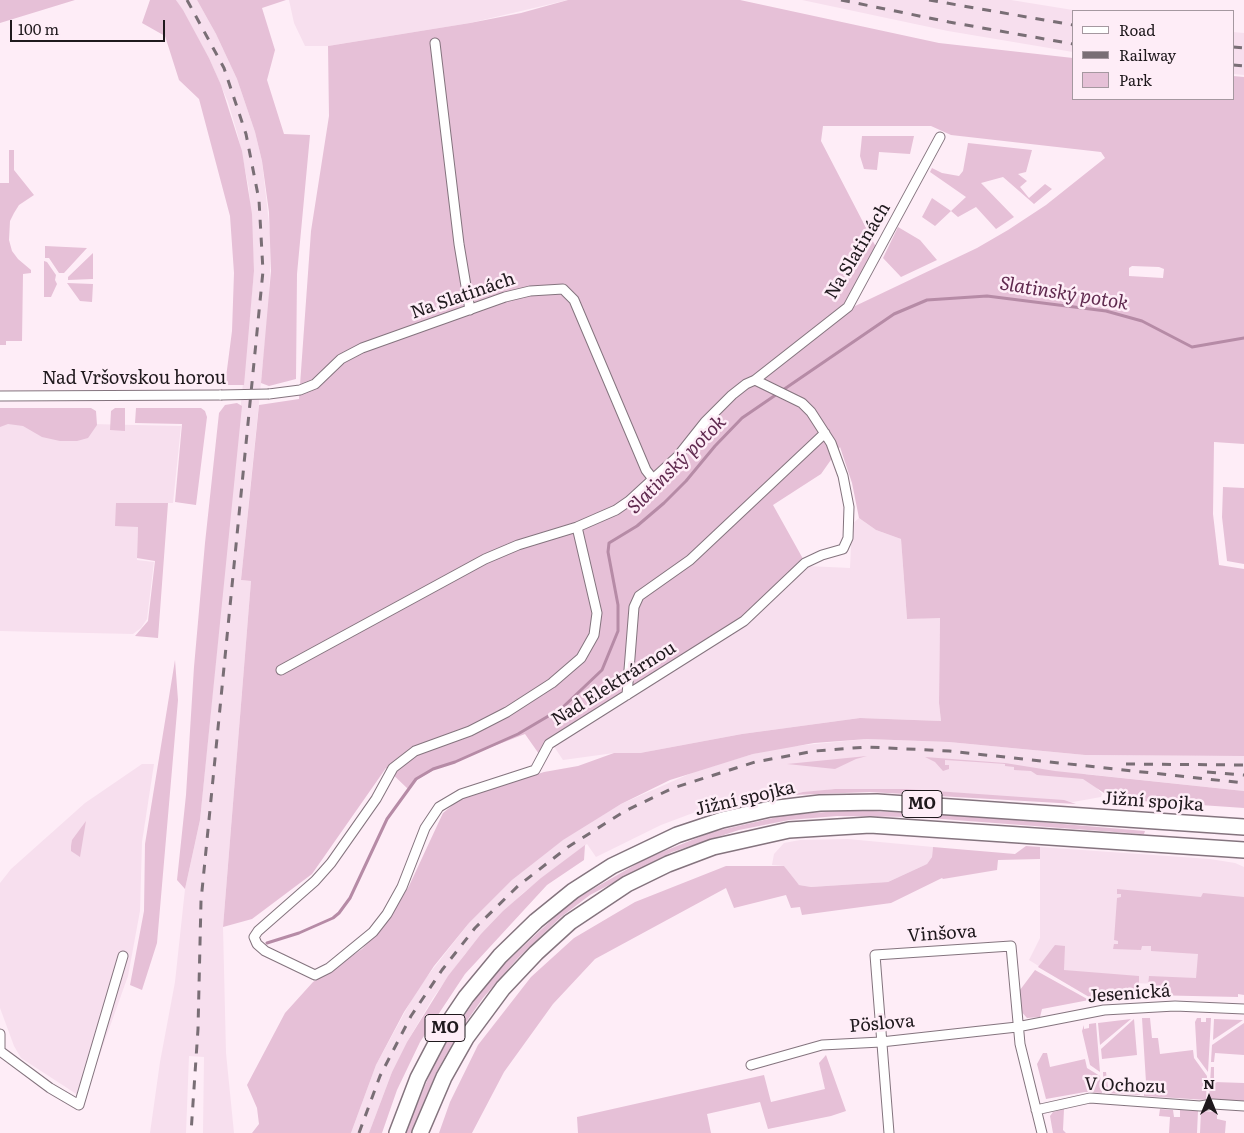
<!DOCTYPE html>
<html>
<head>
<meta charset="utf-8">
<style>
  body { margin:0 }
  #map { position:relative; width:1244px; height:1133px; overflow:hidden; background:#feedf7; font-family:Literata,serif }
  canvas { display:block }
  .legend { position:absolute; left:1072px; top:10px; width:162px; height:90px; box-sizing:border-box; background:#feedf7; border:1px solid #a598a0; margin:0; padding:6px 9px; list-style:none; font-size:15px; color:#1f191d }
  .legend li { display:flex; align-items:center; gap:10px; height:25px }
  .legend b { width:25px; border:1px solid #a598a0 }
  .north { position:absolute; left:1184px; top:1073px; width:50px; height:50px; -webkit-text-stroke:4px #feedf7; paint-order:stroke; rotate:0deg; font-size:14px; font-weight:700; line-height:20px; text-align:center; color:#1f191d }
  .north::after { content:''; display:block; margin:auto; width:18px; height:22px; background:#1f191d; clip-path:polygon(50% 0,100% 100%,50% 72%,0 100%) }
  .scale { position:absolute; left:10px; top:20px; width:155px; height:22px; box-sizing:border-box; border:2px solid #1f191d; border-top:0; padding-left:6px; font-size:15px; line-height:18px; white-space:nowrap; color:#1f191d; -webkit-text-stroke:4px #feedf7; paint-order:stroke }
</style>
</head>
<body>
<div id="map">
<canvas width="1244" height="1133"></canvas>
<ul class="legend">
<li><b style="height:6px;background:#fff"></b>Road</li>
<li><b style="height:6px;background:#796e75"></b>Railway</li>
<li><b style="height:14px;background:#e6c0d7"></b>Park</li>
</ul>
<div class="north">N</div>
<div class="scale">100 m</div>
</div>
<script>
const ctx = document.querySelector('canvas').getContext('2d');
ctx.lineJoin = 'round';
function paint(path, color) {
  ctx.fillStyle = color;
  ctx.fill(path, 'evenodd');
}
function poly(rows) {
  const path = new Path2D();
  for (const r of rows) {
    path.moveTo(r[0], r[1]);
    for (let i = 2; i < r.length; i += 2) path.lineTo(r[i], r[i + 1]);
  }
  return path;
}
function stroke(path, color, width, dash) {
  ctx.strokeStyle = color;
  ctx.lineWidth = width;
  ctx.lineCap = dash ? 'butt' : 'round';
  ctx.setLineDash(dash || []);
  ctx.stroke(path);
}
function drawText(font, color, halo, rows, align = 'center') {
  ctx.font = font + ' Literata,serif';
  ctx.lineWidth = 5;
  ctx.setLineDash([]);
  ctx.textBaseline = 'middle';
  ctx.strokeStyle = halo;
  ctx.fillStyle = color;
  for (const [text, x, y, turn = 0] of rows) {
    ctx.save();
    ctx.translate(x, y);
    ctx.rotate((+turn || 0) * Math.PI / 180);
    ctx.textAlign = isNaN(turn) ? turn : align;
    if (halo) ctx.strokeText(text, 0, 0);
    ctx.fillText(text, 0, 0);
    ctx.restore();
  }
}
paint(poly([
  [176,0,197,0,216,34,237,79,255,132,262,161,271,241,269,303,241,580,251,581,223,927,226,1053,234,1133,203,1133,204,1057,189,1056,186,1133,150,1133,160,1062,175,982,185,889,200,820,254,271,249,189,238,136,228,102,209,58],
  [289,0,568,0,470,23,328,46,305,46,294,23],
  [802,0,1011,0,1079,11,1073,11,1073,52,948,31],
  [1233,32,1244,33,1244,75,1233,74],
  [0,422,181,426,173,503,116,503,138,527,137,560,154,562,147,619,141,628,133,634,0,631],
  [859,518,876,530,901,539,907,619,940,617,939,703,941,721,860,718,742,734,640,753,614,753,563,760,553,745,807,566,850,568,852,524],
  [867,739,949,742,1085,755,1244,756,1244,791,1085,774,1102,794,1101,797,1073,802,907,789,835,789,792,794,783,789,701,810,661,825,596,857,587,844,523,893,465,954,433,998,407,1042,392,1072,369,1133,351,1133,376,1065,418,988,469,923,512,880,545,852,580,828,621,804,696,771,753,754,784,747],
  [142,764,154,764,142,842,140,911,128,976,84,1099,21,1058,14,1046,0,1008,0,883,11,869,85,803],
  [848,839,933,847,932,857,927,864,888,882,811,887,799,885,792,880,784,866,772,865,774,854,784,843,800,840],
  [1040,847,1210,859,1235,863,1244,867,1244,957,1202,985,1128,983,1079,989,1053,975,1029,960,1040,938]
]), '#f7dfee');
paint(poly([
  [0,0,75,0,0,23],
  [150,0,176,0,183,10,209,58,221,85,242,151,252,214,254,271,244,385,225,385,232,331,234,273,230,216,199,99,179,80,165,36,142,23],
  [197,0,286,0,262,8,275,50,267,80,284,134,310,135,297,274,296,379,269,386,261,383,271,271,269,212,262,161,255,132,237,79,216,34],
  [568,0,740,0,939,43,1073,58,1073,99,1233,99,1233,76,1244,77,1244,444,1214,442,1213,514,1219,565,1244,569,1244,756,1085,755,949,742,867,739,814,743,753,754,670,780,621,804,563,840,512,880,469,923,434,966,404,1012,376,1065,351,1133,252,1133,259,1124,257,1108,247,1085,285,1013,313,982,362,949,386,923,409,886,443,813,461,798,544,772,578,766,614,753,640,753,742,734,860,718,941,721,939,703,940,618,907,619,901,539,876,530,859,518,852,483,840,447,821,474,773,505,807,566,746,624,539,754,525,734,437,768,418,779,408,789,386,768,312,874,252,919,223,927,251,581,241,580,259,405,299,399,311,231,329,116,328,46,470,23,521,13],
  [823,126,931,126,951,135,1101,152,1105,158,1046,205,1008,230,977,248,853,307,849,299,877,249,821,141],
  [1132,266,1159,267,1164,269,1163,278,1129,276,1129,268],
  [862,136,914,136,910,154,879,152,877,170,864,169,860,156],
  [968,143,1032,150,1026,172,1018,174,1027,181,1020,187,1029,198,1045,184,1052,189,1034,204,1003,177,981,183,1014,217,996,229,976,207,958,217,951,211,935,226,922,217,932,198,951,211,966,197,930,172,932,168,942,173,959,176,963,171],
  [9,150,14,150,14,170,34,195,19,205,14,213,10,221,9,240,12,251,18,259,31,270,31,273,23,274,22,341,6,341,6,345,0,345,0,183,9,183],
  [898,227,920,240,937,260,901,277,883,258],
  [45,246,87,248,64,273,59,273,49,258,45,258],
  [93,253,93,279,68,280,68,277],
  [44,261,47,262,56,275,55,280,57,284,51,297,44,297],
  [67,283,93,284,92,302,80,301],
  [237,403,242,406,200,820,185,889,177,880,186,795,194,667,205,543,219,413,225,405],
  [0,408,91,408,96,411,97,425,88,438,77,441,60,441,42,437,23,426,8,424,0,427],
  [115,408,125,408,125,431,110,430,111,411],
  [136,408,201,408,205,411,207,417,196,505,175,502,182,424,135,423],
  [1223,487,1244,488,1244,564,1227,561,1222,517],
  [116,503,168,503,158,638,135,636,148,621,155,561,137,558,138,527,115,526],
  [175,660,178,700,157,943,142,990,130,985,144,911,145,844],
  [867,756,856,759,835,769,787,764],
  [925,757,1005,763,1055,771,1244,791,1244,808,1113,799,1083,779,1037,775,1031,771,1014,770,1014,767,1005,766,1005,764,976,762,945,760,945,765,949,765,949,769,943,771,935,762],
  [835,789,907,789,1064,800,1076,804,870,792,792,795,803,792],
  [853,810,969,816,1145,831,1144,834,1141,834,915,817,837,816,789,820,739,830,672,852,590,895,561,917,518,958,483,998,459,1032,437,1071,411,1133,405,1133,432,1069,449,1038,477,997,503,965,572,901,647,858,712,832,786,815],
  [86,821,80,857,71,851,71,846,72,840],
  [585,845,584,860,547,885,465,974,420,1042,397,1090,382,1133,369,1133,392,1072,407,1042,448,976,481,934,503,911,541,878],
  [1026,846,1040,847,1040,859,998,860,997,870,943,879,942,878,891,903,802,915,800,907,791,908,786,895,734,908,726,888,595,959,553,1004,504,1072,472,1133,439,1133,450,1102,478,1045,531,977,574,938,635,902,726,866,784,866,799,885,811,887,888,882,927,864,932,857,933,847,1015,854],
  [1117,889,1201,897,1203,893,1244,897,1244,995,1238,994,1238,997,1147,995,1149,976,1196,978,1198,954,1151,951,1151,946,1142,946,1141,950,1113,949,1114,944,1118,944,1118,941,1114,940,1117,898,1121,897,1121,894,1117,894],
  [1055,945,1065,946,1064,970,1139,976,1139,992,1089,997,1038,967],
  [1035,970,1089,1000,1042,1009,1040,1017,1027,1018,1019,1009,1018,998,1020,990],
  [1142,1018,1150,1018,1152,1038,1158,1038,1160,1054,1193,1050,1194,1058,1207,1076,1206,1100,1144,1096,1144,1083,1146,1082],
  [1197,1018,1201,1018,1201,1022,1206,1022,1206,1018,1211,1018,1208,1072,1197,1057,1195,1022],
  [1131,1019,1100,1045,1098,1023],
  [1134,1019,1137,1055,1102,1059,1101,1049],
  [1214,1019,1242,1020,1243,1020,1213,1040],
  [1096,1023,1100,1072,1090,1065,1082,1031,1084,1025,1084,1029,1089,1028,1089,1024],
  [1244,1023,1244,1055,1215,1053,1214,1062,1211,1062,1212,1045],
  [1043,1053,1047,1053,1050,1067,1085,1059,1087,1068,1100,1076,1102,1093,1085,1092,1046,1099,1037,1064],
  [826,1055,846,1111,831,1116,768,1129,760,1102,707,1114,711,1133,578,1133,577,1117,764,1075,771,1102,825,1089,819,1063],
  [1211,1067,1214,1067,1214,1082,1244,1083,1244,1102,1209,1100],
  [1103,1072,1106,1072,1108,1087,1140,1084,1140,1095,1104,1093],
  [1064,1109,1063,1130,1066,1133,1053,1133,1050,1116,1053,1112],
  [1160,1109,1173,1110,1174,1117,1180,1117,1180,1110,1198,1111,1197,1133,1169,1133,1170,1117,1159,1116],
  [1201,1111,1217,1112,1217,1119,1226,1121,1225,1133,1200,1133]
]), '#e6c0d7');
stroke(poly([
  [267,943,299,933,333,918,339,913,350,898,387,819,416,779,433,769,455,762,518,734,562,708,602,670,618,631,618,605,608,552,609,543,637,526,664,503,686,481,715,446,742,418,894,314,927,300,987,296,1106,311,1142,321,1192,347,1244,338]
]), '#b68ba6', 3);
const minor = poly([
  [435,43,459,244,470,310],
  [269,394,300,390,315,384,341,359,362,348,505,297,530,291,563,289,574,300,646,470,653,479],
  [0,396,221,395],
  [577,527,597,613,594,635,581,658,552,683,507,712,470,731,415,751,393,768,376,799,331,863,315,881,258,931,254,937,257,944,265,951,315,975,329,968,373,932,387,914,402,887,425,828,439,807,461,794,535,770,549,744,744,621,805,563,822,555,843,549,848,538,849,507,843,476,831,443,811,412,802,403,755,380],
  [281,670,485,559,518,545,577,527,616,510,629,501,678,456,705,422,732,395,746,384,755,380,848,307,940,137],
  [627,695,634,607,639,596,690,560,825,433],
  [0,1034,0,1050],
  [0,1051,50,1088,79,1105,123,956],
  [751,1065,822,1045,881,1042,1017,1027,1104,1010,1175,1006,1244,1009],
  [1036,1110,1090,1098,1200,1106,1213,1104,1244,1106],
  [889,1133,875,955,1011,946,1020,1044,1042,1133]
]);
const trunk = poly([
  [397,1133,418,1078,441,1034,466,997,500,956,536,921,573,891,612,866,677,835,722,820,770,809,820,803,877,802,1244,827],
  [420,1133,444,1077,466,1038,503,988,536,953,570,922,627,884,668,864,713,847,789,830,870,825,1244,850]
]);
stroke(minor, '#84747e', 11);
stroke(trunk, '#84747e', 18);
stroke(minor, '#fff', 9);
stroke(trunk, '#fff', 15);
stroke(poly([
  [187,0,224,68,246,134,259,200,263,271,201,901,198,1029,191,1133],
  [841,0,949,22,1073,44],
  [929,0,1073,25],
  [1233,47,1244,48],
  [1233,65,1244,66],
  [1126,764,1244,765],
  [1207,772,1244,775],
  [359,1133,380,1076,411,1016,442,970,475,928,518,886,568,847,625,811,673,788,755,762,815,751,867,747,949,751,1244,783]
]), '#796e75', 3, [9, 9]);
const minorBridge = poly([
  [221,395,269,394]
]);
stroke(minorBridge, '#84747e', 11, []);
stroke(minorBridge, '#fff', 9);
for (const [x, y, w] of [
  [922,804,40],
  [445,1028,40]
]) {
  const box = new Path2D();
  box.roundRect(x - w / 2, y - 13.5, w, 27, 4);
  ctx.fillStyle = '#feedf7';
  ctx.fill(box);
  stroke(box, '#1f191d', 1);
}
drawText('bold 16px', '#1f191d', null, [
  ["MO",922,804],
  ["MO",445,1028]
]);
drawText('18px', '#1f191d', '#feedf7', [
  ["Na Slatinách",858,251,-59],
  ["Na Slatinách",463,296,-19],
  ["Nad Vršovskou horou",134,379],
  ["Nad Elektrárnou",614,684,-32],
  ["Jižní spojka",745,799,-13],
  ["Jižní spojka",1153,802,4],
  ["Vinšova",942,934,-4],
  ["Jesenická",1129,994,-4],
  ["Pöslova",882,1024,-5],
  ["V Ochozu",1125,1086,2]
]);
drawText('italic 19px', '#602a4f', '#feedf7', [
  ["Slatinský potok",1064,294,9],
  ["Slatinský potok",677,465,-45]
]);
</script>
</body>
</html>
